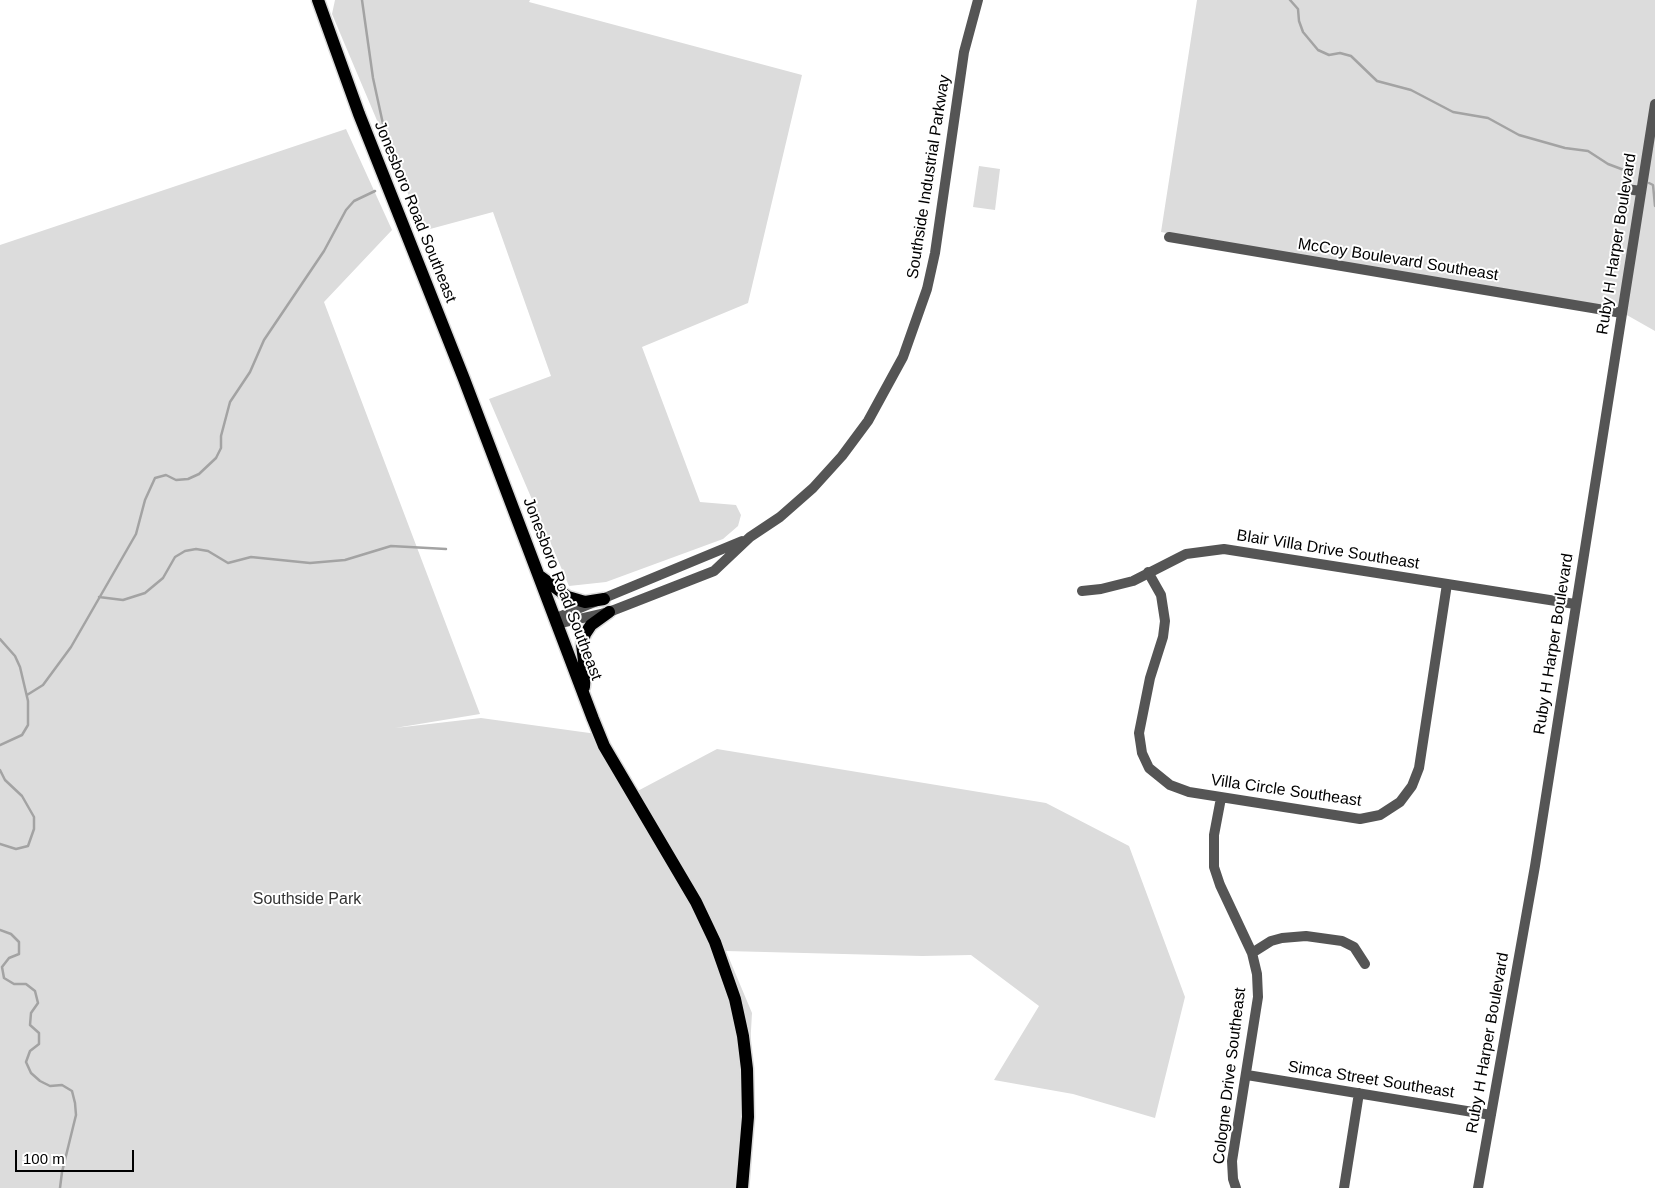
<!DOCTYPE html>
<html>
<head>
<meta charset="utf-8">
<style>
  body { margin:0 }
  #map { position:relative; width:1655px; height:1188px; overflow:hidden; background:#fff; font-family:Helvetica,sans-serif }
  canvas { display:block }
  .scale { position:absolute; left:15px; top:1150px; width:119px; height:22px; box-sizing:border-box; border:2px solid #000; border-top:0; padding-left:6px; font-size:15px; line-height:18px; white-space:nowrap; color:#000; -webkit-text-stroke:4px #fff; paint-order:stroke }
</style>
</head>
<body>
<div id="map">
<canvas width="1655" height="1188"></canvas>
<div class="scale">100 m</div>
</div>
<script>
const ctx = document.querySelector('canvas').getContext('2d');
ctx.lineJoin = 'round';
function paint(path, color) {
  ctx.fillStyle = color;
  ctx.fill(path, 'evenodd');
}
function poly(rows) {
  const path = new Path2D();
  for (const r of rows) {
    path.moveTo(r[0], r[1]);
    for (let i = 2; i < r.length; i += 2) path.lineTo(r[i], r[i + 1]);
  }
  return path;
}
function stroke(path, color, width, dash) {
  ctx.strokeStyle = color;
  ctx.lineWidth = width;
  ctx.lineCap = dash ? 'butt' : 'round';
  ctx.setLineDash(dash || []);
  ctx.stroke(path);
}
function drawText(font, color, halo, rows, align = 'center') {
  ctx.font = font + ' Helvetica,sans-serif';
  ctx.lineWidth = 4;
  ctx.setLineDash([]);
  ctx.textBaseline = 'middle';
  ctx.strokeStyle = halo;
  ctx.fillStyle = color;
  for (const [text, x, y, turn = 0] of rows) {
    ctx.save();
    ctx.translate(x, y);
    ctx.rotate((+turn || 0) * Math.PI / 180);
    ctx.textAlign = isNaN(turn) ? turn : align;
    if (halo) ctx.strokeText(text, 0, 0);
    ctx.fillText(text, 0, 0);
    ctx.restore();
  }
}
paint(poly([
  [335,0,530,0,529,2,802,75,748,303,642,347,700,502,736,505,741,515,738,526,723,539,606,582,569,586,489,399,551,376,493,212,419,232,414,208,332,14],
  [1197,0,1655,0,1655,331,1625,314,1161,232],
  [346,129,392,230,324,302,480,714,395,728,481,718,604,735,630,795,717,749,1046,803,1129,846,1185,997,1155,1118,1073,1094,994,1080,1039,1006,971,955,922,956,726,951,752,1013,742,1188,0,1188,0,245],
  [979,166,1000,169,995,210,973,207]
]), '#dcdcdc');
stroke(poly([
  [362,0,373,78,388,147,397,169],
  [1290,0,1298,9,1299,21,1303,32,1318,50,1329,55,1340,53,1351,56,1377,81,1411,90,1453,112,1488,118,1519,135,1565,148,1588,151,1608,164,1624,170],
  [1649,183,1653,185,1655,206],
  [99,597,123,600,145,593,163,578,175,557,185,551,196,549,208,551,228,563,251,557,310,563,345,560,391,546,446,549],
  [0,639,15,656,20,667,28,701,28,725,22,735,0,745],
  [27,695,43,685,71,647,136,534,145,500,155,478,166,475,176,480,188,479,199,474,216,458,221,448,221,436,230,402,250,372,264,340,324,251,346,210,354,201,375,191],
  [0,770,5,780,22,796,34,817,34,829,28,846,16,849,0,844],
  [0,930,11,934,19,942,19,954,9,958,2,967,4,978,14,984,26,984,35,991,38,1003,31,1013,30,1025,39,1033,39,1044,30,1051,26,1062,31,1073,40,1081,50,1086,62,1085,72,1091,75,1103,76,1115,62,1172,60,1188]
]), '#a3a3a3', 2.5);
const major = poly([
  [318,0,359,114,464,379,593,719,604,746,696,902,715,942,735,999,743,1036,747,1069,748,1117,742,1188],
  [541,577,568,597,585,602,604,599],
  [584,687,585,670,582,644,585,634,591,625,609,612]
]);
stroke(major, '#dbdbdb', 15);
stroke(poly([
  [1626,189,1641,191],
  [1169,237,1622,313],
  [1148,572,1161,595,1165,621,1163,637,1150,678,1139,733,1142,753,1149,768,1170,785,1189,792,1360,819,1380,815,1400,802,1412,786,1419,768,1447,584],
  [1082,591,1101,589,1133,581,1186,554,1224,549,1575,604],
  [556,618,742,541],
  [557,624,609,612,714,571,750,537,780,517,813,488,842,456,868,421,903,357,927,289,935,253,964,52,978,0],
  [1221,798,1214,835,1214,867,1220,885,1252,953,1257,974,1258,997,1232,1161,1233,1179,1236,1188],
  [1252,953,1271,941,1282,938,1306,936,1342,941,1354,947,1365,964],
  [1247,1075,1491,1115],
  [1344,1188,1359,1093],
  [1478,1188,1535,866,1655,104]
]), '#555', 10);
stroke(major, '#000', 12);
drawText('16px', '#000', '#fff', [
  ["Southside Industrial Parkway",929,177,-81],
  ["Jonesboro Road Southeast",415,212,68],
  ["Ruby H Harper Boulevard",1617,244,-81],
  ["McCoy Boulevard Southeast",1398,260,9],
  ["Blair Villa Drive Southeast",1328,550,9],
  ["Jonesboro Road Southeast",562,589,69],
  ["Ruby H Harper Boulevard",1554,644,-81],
  ["Villa Circle Southeast",1286,791,8],
  ["Ruby H Harper Boulevard",1488,1043,-80],
  ["Cologne Drive Southeast",1230,1076,-83],
  ["Simca Street Southeast",1371,1080,9]
]);
drawText('16px', '#333', '#fff', [
  ["Southside Park",307,900]
]);
</script>
</body>
</html>
